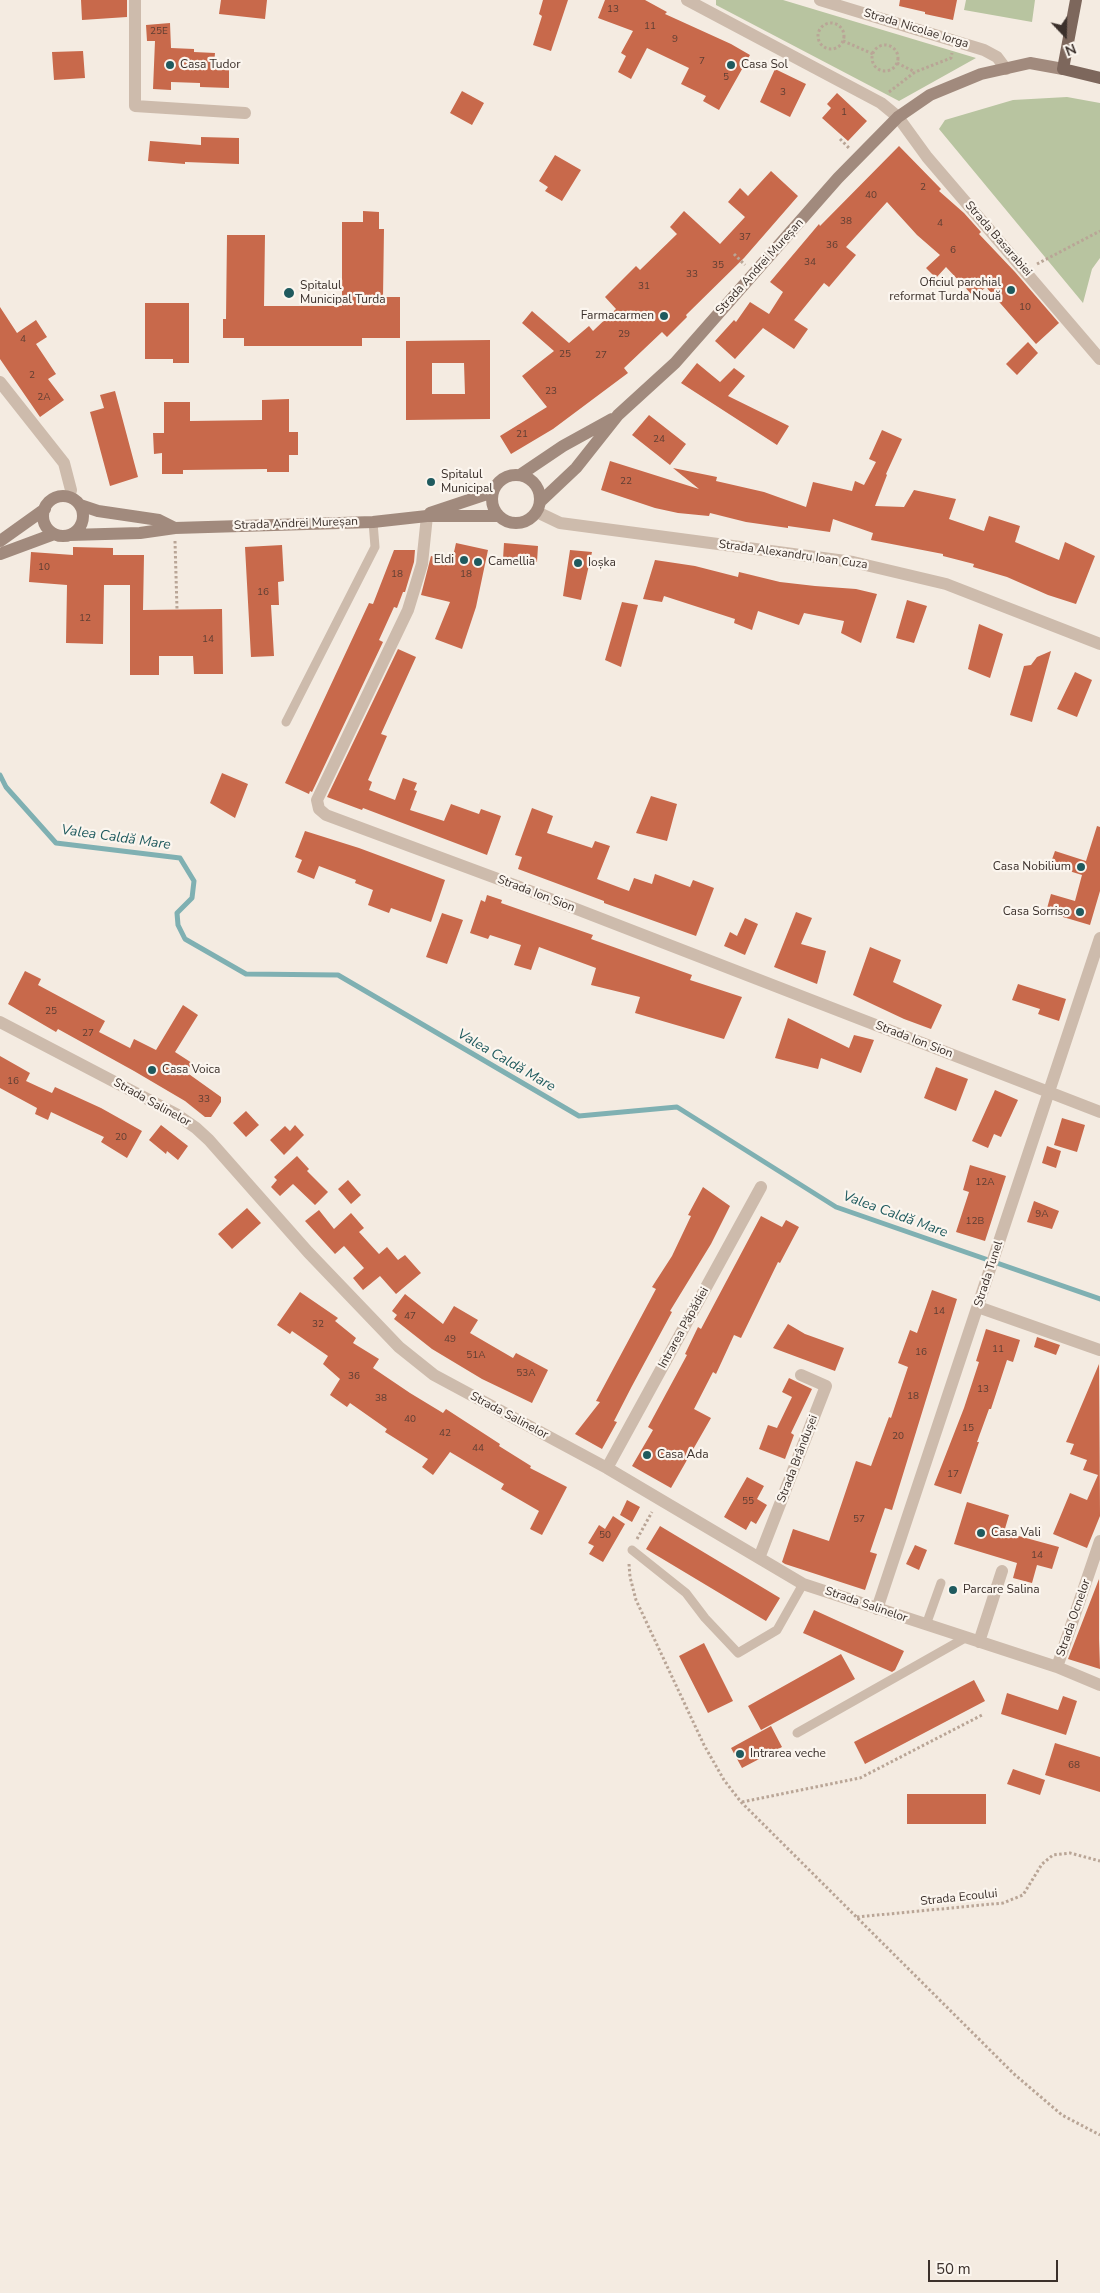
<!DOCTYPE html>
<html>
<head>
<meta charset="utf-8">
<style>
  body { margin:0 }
  #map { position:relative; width:1100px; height:2293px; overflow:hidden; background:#f4ebe1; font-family:"Nunito Sans",sans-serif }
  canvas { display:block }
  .north { position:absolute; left:1040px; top:10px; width:50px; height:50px; -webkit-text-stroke:4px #fbf5ee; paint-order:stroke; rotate:159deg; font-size:14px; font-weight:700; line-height:20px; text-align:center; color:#3b302b }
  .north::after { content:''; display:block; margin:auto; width:18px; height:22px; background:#3b302b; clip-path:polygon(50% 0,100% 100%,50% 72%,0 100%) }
  .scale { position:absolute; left:928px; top:2260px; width:130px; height:22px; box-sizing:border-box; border:2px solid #3b302b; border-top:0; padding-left:6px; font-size:15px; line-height:18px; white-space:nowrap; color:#3b302b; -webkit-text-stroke:4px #fbf5ee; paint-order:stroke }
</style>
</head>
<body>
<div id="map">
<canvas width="1100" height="2293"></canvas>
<div class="north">N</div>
<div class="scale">50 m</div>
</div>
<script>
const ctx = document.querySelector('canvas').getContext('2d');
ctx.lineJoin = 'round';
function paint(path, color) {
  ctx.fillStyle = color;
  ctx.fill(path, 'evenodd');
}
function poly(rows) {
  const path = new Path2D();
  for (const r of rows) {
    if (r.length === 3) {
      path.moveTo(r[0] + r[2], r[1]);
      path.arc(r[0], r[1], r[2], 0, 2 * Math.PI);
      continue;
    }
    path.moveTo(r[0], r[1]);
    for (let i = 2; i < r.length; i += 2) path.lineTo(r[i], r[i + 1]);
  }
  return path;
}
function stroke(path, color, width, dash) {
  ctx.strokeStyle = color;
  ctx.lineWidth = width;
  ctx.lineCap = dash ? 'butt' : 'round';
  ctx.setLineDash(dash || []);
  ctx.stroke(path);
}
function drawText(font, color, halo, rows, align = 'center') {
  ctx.font = font + ' "Nunito Sans",sans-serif';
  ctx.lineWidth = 4.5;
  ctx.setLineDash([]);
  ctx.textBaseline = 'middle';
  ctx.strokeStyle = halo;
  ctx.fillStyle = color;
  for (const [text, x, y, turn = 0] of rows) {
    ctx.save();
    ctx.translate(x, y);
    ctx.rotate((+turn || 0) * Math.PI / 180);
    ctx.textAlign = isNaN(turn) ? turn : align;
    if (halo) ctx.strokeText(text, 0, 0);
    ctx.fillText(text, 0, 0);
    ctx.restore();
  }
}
paint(poly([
  [716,0,783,0,976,58,899,101,716,5],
  [966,0,1035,0,1032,22,964,10],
  [1067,97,1100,103,1100,258,1092,269,1083,303,939,129,945,120,1013,100]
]), '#b8c4a0');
stroke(poly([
  [0,775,6,787,56,843,180,858,194,881,192,898,177,913,178,925,185,939,246,974,338,975,579,1116,677,1107,836,1207,1100,1299]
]), '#7fb0b2', 5);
paint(poly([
  [81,0,127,0,127,17,82,20],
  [221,0,267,0,265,19,219,14],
  [543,0,568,0,551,51,533,45,542,16,539,14],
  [605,0,645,0,667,12,665,14,731,44,750,55,719,110,703,101,706,96,681,84,689,68,647,48,631,79,618,72,626,56,621,53,633,31,598,18],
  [900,0,957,0,953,20,925,14,925,12,899,6],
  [170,23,171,48,194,49,194,52,215,53,214,65,229,66,229,88,200,87,200,83,171,82,171,90,153,89,155,41,147,41,146,25],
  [83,51,85,78,54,80,52,52],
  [775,69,806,84,790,117,760,102],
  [462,91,484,103,472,125,450,113],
  [837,93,867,121,848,141,822,118,831,108,827,104],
  [201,137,239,138,239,164,185,162,185,164,148,161,150,141,201,145],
  [899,146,941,189,939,191,964,213,981,232,979,234,1015,272,1059,323,1036,344,986,287,974,297,946,267,936,278,926,268,940,255,917,235,887,202,846,247,856,255,829,287,824,283,794,320,808,329,794,349,763,328,735,359,715,341,734,320,736,322,750,302,769,314,783,292,770,282,819,224,820,226],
  [555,155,581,170,562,201,545,191,548,187,539,181],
  [771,171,798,196,744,258,686,315,687,317,667,337,662,332,624,368,628,373,553,429,511,454,500,436,547,407,522,376,554,351,522,323,532,311,569,343,589,326,593,331,616,309,605,297,636,266,640,270,677,234,670,227,684,211,720,244,745,217,728,202,740,188,748,196],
  [363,211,379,212,379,229,384,229,383,297,400,297,400,338,362,338,362,346,244,346,244,338,223,338,223,319,226,319,227,235,265,235,264,306,342,306,342,222,363,222],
  [145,303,189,303,189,363,173,363,173,359,145,359],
  [0,307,17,333,36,320,47,337,36,344,56,374,48,379,64,400,40,417,0,359],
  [490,340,490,419,406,420,406,341],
  [432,363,464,363,465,394,432,394],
  [1028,342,1038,353,1017,375,1006,364],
  [697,363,720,382,734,368,745,376,728,396,789,426,777,445,681,383],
  [115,391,138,477,110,486,90,412,104,408,100,395],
  [289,399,289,432,298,432,298,455,289,455,289,472,267,472,267,469,183,470,183,474,162,474,162,453,154,454,153,433,164,433,164,402,190,402,190,421,262,420,262,400],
  [649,415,686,444,670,465,632,435],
  [882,430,902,439,886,474,887,475,875,506,904,507,914,490,956,499,949,519,984,531,989,516,1020,526,1015,542,1059,560,1065,542,1095,556,1076,604,1048,595,1007,577,973,567,974,564,943,556,943,554,871,540,873,533,833,519,830,532,788,526,788,528,746,522,710,513,709,516,678,513,655,508,601,490,610,461,699,489,673,468,717,477,716,481,764,492,806,507,813,482,852,491,855,481,864,485,876,462,869,459],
  [456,543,488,550,476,607,462,649,435,639,450,602,421,595,431,556,452,561],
  [504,543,538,546,537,562,503,559],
  [282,545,284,581,278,582,279,605,271,605,274,656,251,657,245,547],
  [73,547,113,548,113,555,144,555,143,610,222,609,223,674,194,674,193,656,159,656,159,675,130,675,130,585,104,585,103,644,66,643,67,585,29,582,31,552,73,555],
  [394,550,415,550,414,562,405,592,403,592,397,608,394,607,379,640,383,642,312,792,310,791,309,794,285,783,369,603,373,604],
  [570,550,592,552,581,600,563,596],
  [655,560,695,566,738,577,739,572,780,582,815,586,856,589,877,594,861,643,841,633,844,621,804,613,799,625,758,611,752,630,734,623,735,619,664,596,662,602,643,599],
  [907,600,927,606,914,643,896,638],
  [622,602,638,605,621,667,605,660],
  [979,624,1003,634,990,678,968,669],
  [398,649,416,657,381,734,387,736,368,780,372,782,369,790,395,800,403,778,417,783,414,790,417,791,410,810,444,821,451,804,479,814,481,809,501,816,487,855,363,808,362,810,327,797],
  [1051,651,1032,722,1010,715,1024,666,1031,665,1037,657],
  [1075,672,1092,680,1077,717,1057,709],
  [222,773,248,784,235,818,210,803],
  [651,796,677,804,667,841,636,833],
  [532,808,553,816,547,833,592,848,595,841,610,846,597,879,629,891,634,878,652,884,655,874,690,887,693,880,714,888,696,936,604,903,604,901,518,869,522,857,515,855],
  [1097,826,1100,827,1100,891,1090,925,1046,912,1051,894,1075,901,1082,875,1050,865,1055,851,1086,861],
  [305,831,359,848,445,880,431,922,391,908,389,913,368,905,373,890,355,883,356,880,319,866,314,879,297,872,302,860,295,857],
  [487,895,502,900,501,903,593,935,591,939,692,975,690,980,742,997,724,1039,635,1013,640,997,591,985,596,968,539,947,531,970,514,965,521,945,490,935,488,939,470,933,481,900,485,902],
  [796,912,812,918,801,944,826,951,817,984,774,967],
  [442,913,463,920,447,964,426,957],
  [745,918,758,924,745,955,724,946,730,932,737,936],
  [870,947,901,960,893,982,942,1005,931,1029,904,1019,853,995],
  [25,971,41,979,38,985,105,1021,99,1032,130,1048,134,1039,156,1050,183,1005,198,1015,175,1052,192,1063,186,1072,221,1097,221,1102,211,1117,205,1117,185,1101,134,1071,58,1029,56,1032,8,1004],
  [1018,984,1066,999,1059,1021,1038,1014,1040,1009,1012,1000],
  [788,1018,849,1048,854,1035,874,1040,861,1073,821,1058,818,1069,775,1058],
  [0,1056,30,1073,26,1081,52,1093,55,1087,101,1108,142,1131,127,1158,101,1142,104,1137,51,1112,48,1120,35,1114,37,1108,0,1088],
  [936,1067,968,1079,956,1111,924,1098],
  [995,1090,1018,1100,1001,1137,994,1134,988,1148,972,1141],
  [246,1111,259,1125,246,1137,233,1123],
  [1062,1118,1085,1125,1077,1152,1054,1145],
  [161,1125,188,1146,178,1160,167,1151,166,1154,149,1140],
  [295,1125,304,1135,284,1155,270,1140,285,1126,290,1131],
  [1047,1146,1061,1151,1056,1168,1042,1163],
  [297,1156,309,1169,307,1171,328,1192,315,1205,293,1184,280,1196,271,1187,277,1180,274,1177],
  [970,1165,1006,1176,985,1241,956,1232,969,1192,963,1190],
  [348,1180,361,1195,351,1204,338,1189],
  [703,1187,730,1206,711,1244,670,1311,672,1312,632,1386,614,1421,617,1422,602,1449,575,1434,600,1402,596,1401,656,1289,652,1287,672,1256,691,1216,688,1215],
  [1034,1201,1059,1211,1052,1229,1027,1222],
  [247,1208,261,1223,232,1249,218,1234],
  [319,1210,334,1229,351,1213,364,1228,359,1232,379,1254,387,1247,398,1260,405,1255,421,1273,396,1294,380,1276,363,1290,353,1278,364,1268,344,1246,335,1254,305,1221],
  [761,1216,782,1227,786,1220,799,1227,780,1263,778,1262,741,1338,734,1335,716,1374,713,1372,694,1409,711,1418,671,1488,632,1466,653,1430,648,1427,687,1355,685,1354,698,1327,701,1329],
  [932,1290,957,1299,892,1510,885,1508,870,1552,877,1554,865,1590,785,1564,782,1562,793,1529,829,1541,856,1461,871,1466,889,1417,891,1418,908,1367,898,1363,910,1330,917,1333],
  [300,1292,338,1318,335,1321,356,1338,353,1343,379,1359,373,1368,410,1393,443,1413,446,1409,500,1444,499,1446,531,1466,530,1468,567,1487,542,1535,530,1529,539,1511,501,1489,504,1484,450,1452,433,1475,422,1467,428,1459,385,1432,387,1429,350,1403,347,1407,330,1395,340,1379,323,1364,328,1356,292,1331,290,1334,277,1325],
  [405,1294,443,1324,454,1306,478,1320,470,1333,513,1358,516,1353,548,1370,532,1403,482,1379,432,1349,394,1319,397,1315,392,1311],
  [788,1324,805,1334,844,1348,835,1371,773,1348],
  [986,1329,1020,1340,1013,1362,1007,1360,991,1409,989,1409,977,1442,979,1442,961,1494,934,1485,964,1408,979,1362,976,1361],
  [1037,1337,1060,1345,1056,1355,1034,1347],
  [1099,1364,1100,1516,1087,1548,1053,1534,1070,1493,1087,1500,1098,1475,1083,1470,1087,1460,1070,1454,1074,1444,1066,1442],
  [789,1378,812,1389,791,1433,794,1435,785,1459,759,1449,768,1425,777,1428,792,1397,782,1392],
  [747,1477,764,1486,757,1499,767,1505,756,1524,751,1521,746,1530,724,1517],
  [627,1500,640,1507,632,1522,620,1515],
  [967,1502,1009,1515,1004,1532,1059,1547,1052,1569,1037,1565,1032,1583,1013,1578,1017,1563,954,1544],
  [613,1516,625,1524,603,1562,589,1554,594,1546,588,1543,599,1525,605,1529],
  [660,1526,780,1598,766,1621,646,1549],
  [915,1545,927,1550,919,1570,906,1564],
  [1099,1579,1099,1639,1100,1669,1068,1659],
  [814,1610,904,1651,895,1670,892,1672,803,1633],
  [704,1643,733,1701,708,1713,679,1656],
  [841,1654,855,1679,761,1730,748,1706],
  [974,1680,985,1701,865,1764,854,1742],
  [1007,1693,1058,1710,1063,1696,1077,1701,1066,1735,1001,1714],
  [771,1726,782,1747,742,1768,731,1748],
  [1055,1743,1100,1757,1100,1792,1045,1775],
  [1013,1769,1045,1780,1040,1795,1007,1784],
  [907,1794,986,1794,986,1824,907,1824]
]), '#c8694b');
stroke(poly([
  [831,36,13],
  [843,41,873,54],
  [885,58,13],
  [897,63,915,72],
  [889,92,915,72,951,58,952,53],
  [840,139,849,148],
  [734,254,745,265],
  [1037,264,1100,231],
  [175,541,177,609],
  [637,1539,652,1512],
  [629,1564,630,1577,636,1600,704,1745,724,1780,741,1802,1014,2074,1062,2115,1100,2135],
  [742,1802,860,1778,984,1714],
  [857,1917,1003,1903,1023,1895,1042,1864,1053,1855,1070,1853,1100,1861]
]), '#b9a596', 3, [2.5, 2.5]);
stroke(poly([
  [286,722,375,547,373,522],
  [632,1550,686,1593,705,1618,738,1653,777,1630,803,1584],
  [926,1625,941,1583],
  [797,1733,965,1638]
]), '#cdbbac', 9);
stroke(poly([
  [135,0,135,106,245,113],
  [687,0,881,103,898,117,927,157,1100,359],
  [820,0,984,50,997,57,1006,69],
  [0,382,64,463,71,490,69,496],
  [427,516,422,564,408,610,317,800,319,809,326,815,517,886,1100,1112],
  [0,1022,176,1114,196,1128,209,1140,308,1252,399,1347,434,1375,607,1468,803,1584,1057,1667,1100,1685],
  [978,1307,1100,1350],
  [607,1468,761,1187],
  [759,1558,826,1386,801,1375],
  [877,1609,1100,938],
  [979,1642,1002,1571],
  [1057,1667,1100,1541]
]), '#cdbbac', 12);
stroke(poly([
  [537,512,560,523,853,562,946,584,1100,644]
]), '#cdbbac', 12);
stroke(poly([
  [516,499,24],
  [520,475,563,446,612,419],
  [63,516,20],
  [541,501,576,468,618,415,675,363,838,178,898,117,930,95,981,74,1030,63,1063,69],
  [80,505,98,511,159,520,175,528],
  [430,513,493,492],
  [70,535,140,533,175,528,373,522,427,516,498,516],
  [0,541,45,509],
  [0,554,54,534]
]), '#a18a7d', 12);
stroke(poly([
  [1076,0,1063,69,1100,78]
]), '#7d675c', 12);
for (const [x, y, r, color] of [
  [170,65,5,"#1f5a5e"],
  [731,65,5,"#1f5a5e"],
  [1011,290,5,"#1f5a5e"],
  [289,293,6,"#1f5a5e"],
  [664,316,5,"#1f5a5e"],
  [431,482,5,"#1f5a5e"],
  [464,560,5,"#1f5a5e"],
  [478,562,5,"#1f5a5e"],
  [578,563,5,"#1f5a5e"],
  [1081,867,5,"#1f5a5e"],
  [1080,912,5,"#1f5a5e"],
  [152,1070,5,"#1f5a5e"],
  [647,1455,5,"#1f5a5e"],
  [981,1533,5,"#1f5a5e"],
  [953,1590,5,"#1f5a5e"],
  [740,1754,5,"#1f5a5e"]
]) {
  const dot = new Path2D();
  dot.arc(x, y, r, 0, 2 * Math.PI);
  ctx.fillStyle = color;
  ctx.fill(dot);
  stroke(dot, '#fbf5ee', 2);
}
drawText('10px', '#5e3e33', null, [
  ["13",613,10],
  ["11",650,27],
  ["25E",159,32],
  ["9",675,40],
  ["7",702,62],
  ["5",726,78],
  ["3",783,93],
  ["1",844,113],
  ["2",923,188],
  ["40",871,196],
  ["38",846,222],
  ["4",940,224],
  ["37",745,238],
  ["36",832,246],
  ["6",953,251],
  ["34",810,263],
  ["35",718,266],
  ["33",692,275],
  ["31",644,287],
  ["10",1025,308],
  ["29",624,335],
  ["4",23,340],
  ["25",565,355],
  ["27",601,356],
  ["2",32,376],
  ["23",551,392],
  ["2A",44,398],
  ["21",522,435],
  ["24",659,440],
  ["22",626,482],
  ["10",44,568],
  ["18",397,575],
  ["18",466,575],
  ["16",263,593],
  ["12",85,619],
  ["14",208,640],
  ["25",51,1012],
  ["27",88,1034],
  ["16",13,1082],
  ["33",204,1100],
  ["20",121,1138],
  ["12A",985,1183],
  ["9A",1042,1215],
  ["12B",975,1222],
  ["14",939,1312],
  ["47",410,1317],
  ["32",318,1325],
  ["49",450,1340],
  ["11",998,1350],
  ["16",921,1353],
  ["51A",476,1356],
  ["53A",526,1374],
  ["36",354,1377],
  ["13",983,1390],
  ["18",913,1397],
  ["38",381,1399],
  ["40",410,1420],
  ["15",968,1429],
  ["42",445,1434],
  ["20",898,1437],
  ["44",478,1449],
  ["17",953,1475],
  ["55",748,1502],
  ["57",859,1520],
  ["50",605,1536],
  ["14",1037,1556],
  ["68",1074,1766]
]);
drawText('12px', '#3b302b', '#fbf5ee', [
  ["Strada Nicolae Iorga",916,29,17],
  ["Strada Basarabiei",998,239,49],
  ["Strada Andrei Mureșan",760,267,-48],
  ["Strada Andrei Mureșan",296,524,-2],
  ["Strada Alexandru Ioan Cuza",793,555,8],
  ["Strada Ion Sion",536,894,21],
  ["Strada Ion Sion",914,1040,21],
  ["Strada Salinelor",152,1103,29],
  ["Strada Tunel",989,1274,-72],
  ["Intrarea Păpădiei",684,1328,-61],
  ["Strada Salinelor",509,1416,28],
  ["Strada Brândușei",798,1459,-69],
  ["Strada Salinelor",866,1605,19],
  ["Strada Ocnelor",1074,1618,-71],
  ["Strada Ecoului",959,1898,-6]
]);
drawText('12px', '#3b302b', '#fbf5ee', [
  ["Casa Tudor",180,65],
  ["Casa Sol",741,65],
  ["Oficiul parohial",1001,283,"right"],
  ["reformat Turda Nouă",1001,297,"right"],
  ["Spitalul",300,286],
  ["Municipal Turda",300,300],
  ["Farmacarmen",654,316,"right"],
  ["Spitalul",441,475],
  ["Municipal",441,489],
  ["Eldi",454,560,"right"],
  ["Camellia",488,562],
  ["Ioșka",588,563],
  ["Casa Nobilium",1071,867,"right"],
  ["Casa Sorriso",1070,912,"right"],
  ["Casa Voica",162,1070],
  ["Casa Ada",657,1455],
  ["Casa Vali",991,1533],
  ["Parcare Salina",963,1590],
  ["Intrarea veche",750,1754]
], 'left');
drawText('italic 14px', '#1f5a5e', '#fbf5ee', [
  ["Valea Caldă Mare",116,838,8],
  ["Valea Caldă Mare",506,1061,30],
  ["Valea Caldă Mare",895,1215,20]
]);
</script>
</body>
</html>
